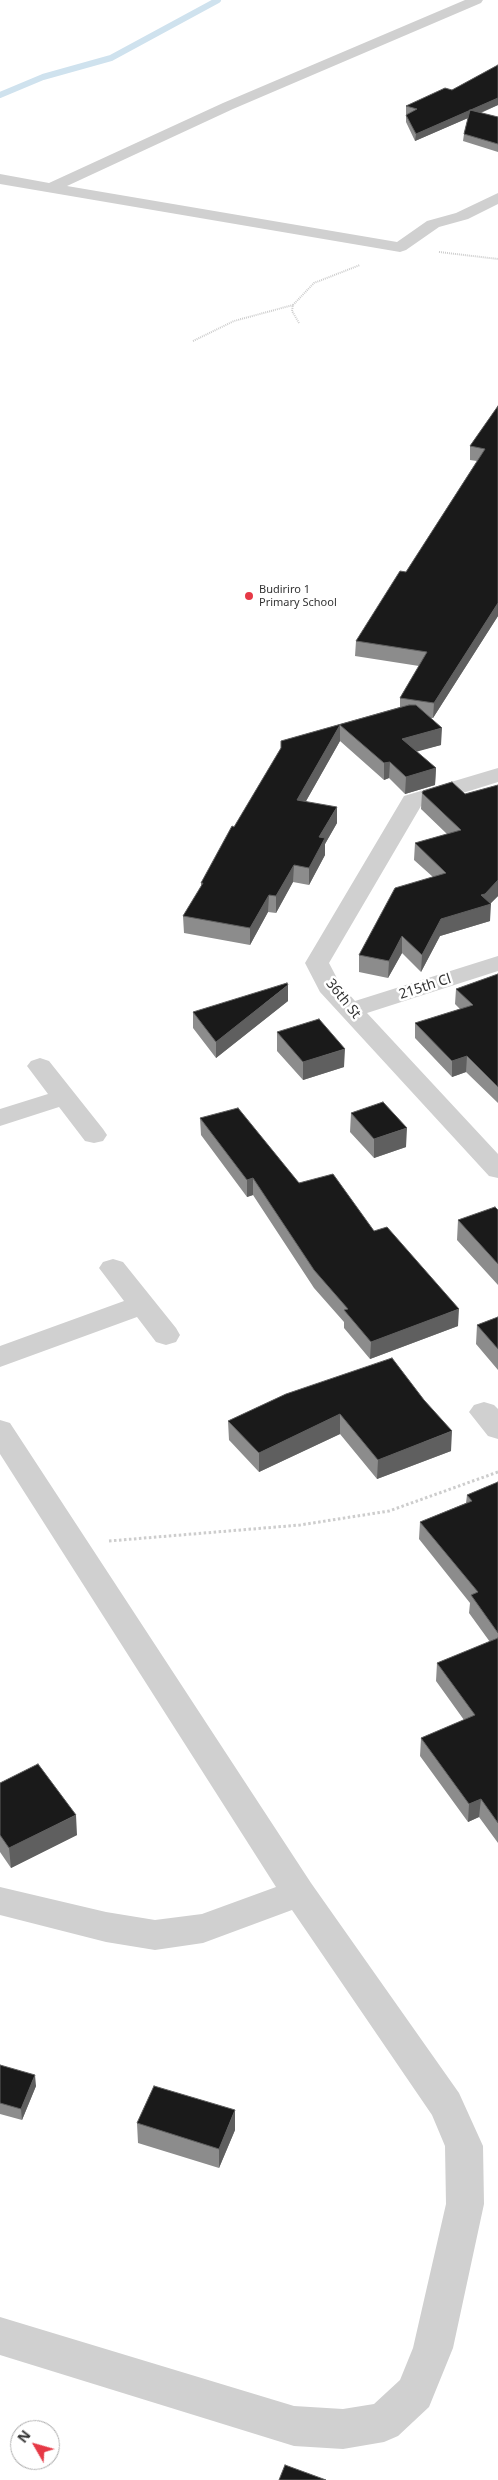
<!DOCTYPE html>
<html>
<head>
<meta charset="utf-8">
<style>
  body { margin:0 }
  #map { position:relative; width:498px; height:2480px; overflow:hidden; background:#fff; font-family:"Noto Sans",sans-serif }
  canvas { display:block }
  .north { position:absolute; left:10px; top:2420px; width:50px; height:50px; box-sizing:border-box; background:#fff; border:1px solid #adadad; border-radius:50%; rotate:308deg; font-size:14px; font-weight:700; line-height:20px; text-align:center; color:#333 }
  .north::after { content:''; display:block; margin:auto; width:18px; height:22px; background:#e63946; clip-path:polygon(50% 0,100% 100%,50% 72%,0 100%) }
</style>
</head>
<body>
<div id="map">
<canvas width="498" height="2480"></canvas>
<div class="north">N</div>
</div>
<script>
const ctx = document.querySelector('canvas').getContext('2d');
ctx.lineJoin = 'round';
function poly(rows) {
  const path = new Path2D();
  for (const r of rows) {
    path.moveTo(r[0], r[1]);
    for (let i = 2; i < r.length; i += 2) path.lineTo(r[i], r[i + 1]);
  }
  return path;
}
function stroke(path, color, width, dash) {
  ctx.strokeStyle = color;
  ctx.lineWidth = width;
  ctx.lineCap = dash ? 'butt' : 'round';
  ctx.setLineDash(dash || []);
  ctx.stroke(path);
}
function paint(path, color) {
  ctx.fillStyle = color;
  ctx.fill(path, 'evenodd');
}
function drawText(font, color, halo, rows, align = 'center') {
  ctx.font = font + ' "Noto Sans",sans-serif';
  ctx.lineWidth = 5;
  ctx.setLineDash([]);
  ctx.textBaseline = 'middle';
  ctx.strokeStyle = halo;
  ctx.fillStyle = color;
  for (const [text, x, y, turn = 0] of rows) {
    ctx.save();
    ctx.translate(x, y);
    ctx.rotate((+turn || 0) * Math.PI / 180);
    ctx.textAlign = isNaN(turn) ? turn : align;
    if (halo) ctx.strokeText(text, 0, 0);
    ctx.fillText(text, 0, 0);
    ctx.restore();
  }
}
stroke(poly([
  [0,95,43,77,111,58,218,0]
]), '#cfe2ee', 6);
stroke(poly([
  [439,252,498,259],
  [299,323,292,311,293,305,314,283,360,265],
  [193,341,234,321,293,305]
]), '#cdcdcd', 2, [1, 1]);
stroke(poly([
  [109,1541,300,1525,389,1511,498,1472]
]), '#cdcdcd', 3, [2.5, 2.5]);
paint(poly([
  [465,0,483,0,481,3,233,109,67,186,397,242,427,221,456,213,498,193,498,204,468,219,439,227,406,250,400,252,0,184,0,174,49,183,223,103,465,0],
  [498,768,498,782,421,806,329,963,340,984,355,1001,498,956,498,971,367,1013,498,1154,498,1178,489,1176,320,992,305,963,404,796,498,768],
  [40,1058,49,1061,103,1129,107,1135,103,1141,94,1143,85,1141,59,1107,0,1126,0,1109,48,1094,27,1066,31,1061,40,1058],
  [113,1259,123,1262,176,1328,180,1335,176,1342,166,1345,156,1342,137,1317,0,1367,0,1346,124,1301,99,1268,103,1262,113,1259],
  [484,1402,494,1405,498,1409,498,1439,488,1436,469,1412,474,1405,484,1402],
  [0,1420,10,1423,311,1883,459,2093,483,2146,484,2204,453,2348,429,2407,398,2436,384,2442,343,2449,294,2446,0,2355,0,2317,294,2406,343,2409,374,2404,400,2380,413,2348,446,2204,445,2146,432,2115,292,1910,203,1943,155,1950,106,1942,0,1915,0,1887,106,1912,155,1920,202,1914,276,1887,0,1454,0,1420]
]), '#d0d0d0');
paint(poly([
  [498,65,498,105,481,113,498,117,498,152,463,141,464,134,468,118,415,141,406,122,406,115,407,114,406,114,406,106,452,90],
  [498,406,498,616,433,718,430,718,441,745,416,751,436,768,435,785,405,794,389,778,384,780,340,741,306,801,337,823,325,844,325,855,309,885,293,882,276,913,268,912,250,945,184,933,183,916,201,888,201,883,281,748,281,741,400,707,400,698,419,666,355,656,356,641,406,572,477,461,470,460,470,446],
  [498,785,498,896,490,904,490,921,440,936,421,972,402,953,388,978,359,972,359,955,433,877,414,860,415,843,447,834,421,809,422,793,465,794],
  [498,974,498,1103,466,1072,452,1077,415,1038,415,1023,460,1009,455,1004,456,989],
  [288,1001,216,1058,193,1028,193,1012],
  [277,1032,344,1067,303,1080,277,1051],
  [351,1113,406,1147,374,1158,350,1132],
  [200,1118,374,1231,458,1326,370,1359,344,1328,344,1322,314,1288,253,1195,247,1197,201,1135],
  [498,1210,498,1285,457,1240,458,1220],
  [498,1317,498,1370,476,1344,477,1325],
  [286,1394,451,1451,377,1479,340,1434,259,1472,229,1440,228,1421],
  [498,1482,498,1843,479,1817,468,1822,420,1756,421,1738,464,1720,436,1681,437,1663,490,1642,469,1613,470,1603,419,1539,420,1522,466,1503,467,1495],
  [0,1783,77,1835,11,1868,0,1852],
  [0,2065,36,2086,22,2120,0,2114],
  [137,2123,235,2130,219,2168,138,2143]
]), '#8c8c8c');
paint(poly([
  [498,98,498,105,415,141,416,134],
  [498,603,498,616,433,718,434,703],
  [340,725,340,741,297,817,297,800],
  [442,728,441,745,401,756,402,739],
  [390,762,389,778,384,780,384,763],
  [436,768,435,785,405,794,406,777],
  [337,807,337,823,325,844,325,855,309,885,309,868,319,837],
  [294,865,293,882,276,913,276,896],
  [498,880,498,896,490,904,491,904,490,921,440,936,421,972,422,955,441,919],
  [269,895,268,912,250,945,250,928],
  [402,936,402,953,388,978,389,961],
  [288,985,288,1001,216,1058,216,1042],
  [345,1049,344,1067,303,1080,303,1062],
  [467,1056,466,1072,452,1077,452,1061],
  [407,1128,406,1147,374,1158,374,1139],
  [253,1178,253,1195,247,1197,247,1180],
  [459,1309,458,1326,370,1359,371,1342],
  [340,1414,340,1434,259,1472,259,1453],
  [452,1431,451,1451,377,1479,378,1460],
  [481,1799,479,1817,468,1822,469,1804],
  [76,1815,77,1835,11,1868,9,1848],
  [35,2075,36,2086,22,2120,21,2109],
  [235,2110,235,2130,219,2168,219,2149]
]), '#5f5f5f');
const building = poly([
  [498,65,498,98,416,134,406,115,417,109,406,106,445,88,452,90,498,65],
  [470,110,498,117,498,144,464,134,470,110],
  [498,406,498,603,434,703,400,698,427,652,356,641,400,571,406,572,485,449,470,446,498,406],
  [409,705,416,705,442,728,402,739,436,768,406,777,390,762,384,763,340,725,297,800,337,807,319,837,325,838,309,868,294,865,276,896,269,895,250,928,183,916,203,883,201,883,232,826,234,827,281,748,281,741,409,705],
  [452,782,465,794,498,785,498,880,485,894,481,895,491,904,441,919,422,955,402,936,389,961,359,955,395,888,446,873,415,843,461,830,422,793,423,791,452,782],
  [498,974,498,1087,467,1056,452,1061,415,1023,473,1005,456,989,498,974],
  [287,983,288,985,216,1042,193,1012,287,983],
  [319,1019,345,1049,303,1062,277,1032,319,1019],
  [383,1102,407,1128,374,1139,351,1113,383,1102],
  [238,1108,299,1183,333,1174,374,1231,387,1227,459,1309,371,1342,344,1310,348,1309,314,1270,253,1178,247,1180,200,1118,238,1108],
  [495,1207,498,1210,498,1264,458,1220,495,1207],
  [498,1317,498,1349,477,1325,498,1317],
  [392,1358,424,1400,452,1431,378,1460,340,1414,259,1453,228,1421,286,1394,392,1358],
  [498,1482,498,1633,471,1595,478,1592,420,1522,472,1501,467,1495,498,1482],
  [498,1638,498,1823,481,1799,469,1804,421,1738,475,1715,437,1663,498,1638],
  [38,1764,76,1815,9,1848,0,1835,0,1783,38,1764],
  [0,2065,35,2075,21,2109,0,2103,0,2065],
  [154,2086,235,2110,219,2149,137,2123,154,2086],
  [285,2465,326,2480,279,2480,285,2465]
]);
paint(building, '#1a1a1a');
stroke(building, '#5f5f5f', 1);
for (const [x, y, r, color] of [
  [249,596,5,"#e63946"]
]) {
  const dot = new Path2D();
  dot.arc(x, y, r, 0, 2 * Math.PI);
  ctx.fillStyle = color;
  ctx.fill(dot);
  stroke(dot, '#fff', 2);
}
drawText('11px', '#333', '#fff', [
  ["Budiriro 1",259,590],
  ["Primary School",259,603]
], 'left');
drawText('14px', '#333', '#fff', [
  ["215th Cl",425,987,-18],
  ["36th St",343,999,51]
]);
</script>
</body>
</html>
